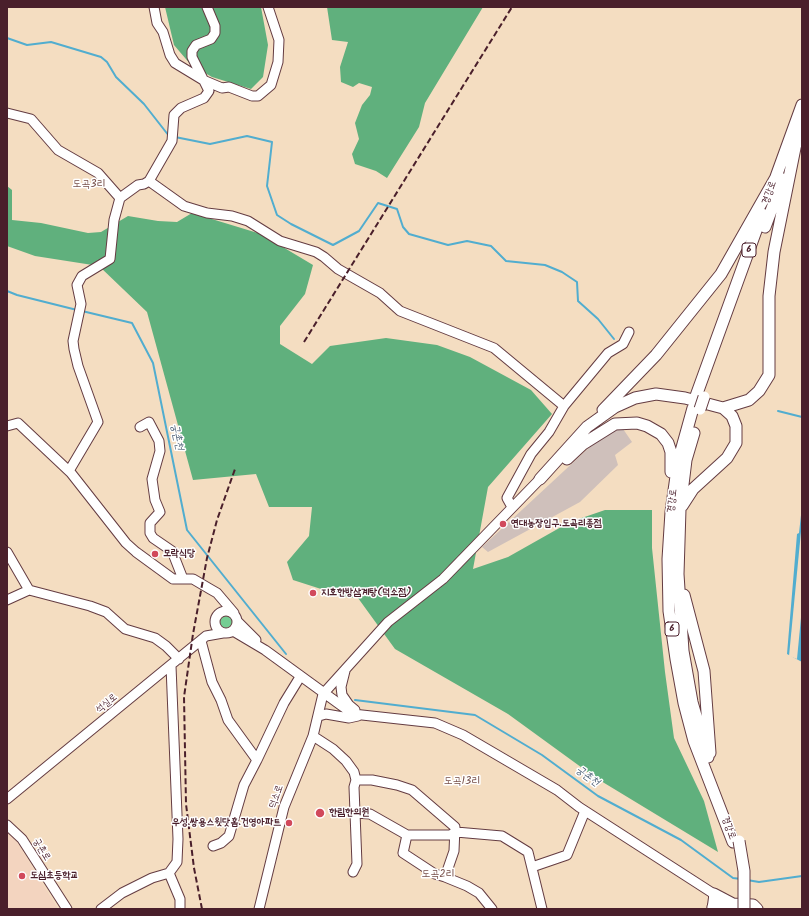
<!DOCTYPE html>
<html>
<head>
<meta charset="utf-8">
<style>
  body { margin:0 }
  #map { position:relative; width:809px; height:916px; overflow:hidden; background:#f4ddc1; font-family:Kalam,sans-serif }
  canvas { display:block }
  .frame { position:absolute; inset:0; border:8px solid #4a1f2b; pointer-events:none }
</style>
</head>
<body>
<div id="map">
<canvas width="809" height="916"></canvas>
<div class="frame"></div>
</div>
<script>
const ctx = document.querySelector('canvas').getContext('2d');
ctx.lineJoin = 'round';
function paint(path, color) {
  ctx.fillStyle = color;
  ctx.fill(path, 'evenodd');
}
function poly(rows) {
  const path = new Path2D();
  for (const r of rows) {
    if (r.length === 3) {
      path.moveTo(r[0] + r[2], r[1]);
      path.arc(r[0], r[1], r[2], 0, 2 * Math.PI);
      continue;
    }
    path.moveTo(r[0], r[1]);
    for (let i = 2; i < r.length; i += 2) path.lineTo(r[i], r[i + 1]);
  }
  return path;
}
function stroke(path, color, width, dash) {
  ctx.strokeStyle = color;
  ctx.lineWidth = width;
  ctx.lineCap = dash ? 'butt' : 'round';
  ctx.setLineDash(dash || []);
  ctx.stroke(path);
}
function drawText(font, color, halo, rows, align = 'center') {
  ctx.font = font + ' Kalam,"Poor Story",sans-serif';
  ctx.lineWidth = 3;
  ctx.setLineDash([]);
  ctx.textBaseline = 'middle';
  ctx.strokeStyle = halo;
  ctx.fillStyle = color;
  for (const [text, x, y, turn = 0] of rows) {
    ctx.save();
    ctx.translate(x, y);
    ctx.rotate((+turn || 0) * Math.PI / 180);
    ctx.textAlign = isNaN(turn) ? turn : align;
    if (halo) ctx.strokeText(text, 0, 0);
    ctx.fillText(text, 0, 0);
    ctx.restore();
  }
}
paint(poly([
  [7,832,17,842,58,909,7,909]
]), '#f3d4bf');
paint(poly([
  [621,426,632,442,615,455,618,465,580,502,488,552,482,547,606,432]
]), '#cfc0bb');
paint(poly([
  [226,622,6]
]), '#75cd93');
paint(poly([
  [165,7,261,7,268,45,263,77,251,89,212,77,191,65,174,45],
  [327,7,483,7,425,103,419,127,387,178,376,171,355,164,352,154,359,139,355,123,362,105,370,95,372,87,359,83,353,87,341,82,340,67,348,42,332,40],
  [7,186,12,190,12,220,41,223,88,233,101,232,128,216,158,221,177,222,192,213,261,234,313,265,305,294,280,326,280,344,312,364,330,346,386,338,437,345,470,357,531,390,552,414,488,487,473,569,508,557,570,522,605,510,652,510,652,548,665,672,674,738,704,801,718,852,596,778,508,714,395,649,358,598,346,597,293,580,287,562,309,536,312,507,269,507,256,474,193,480,147,312,99,266,35,256,7,246]
]), '#60b07d');
paint(poly([
  [802,506,802,662,787,654,797,534,799,533]
]), '#51adcf');
paint(poly([
  [802,521,802,607,797,659,789,656]
]), '#f4ddc1');
stroke(poly([
  [7,38,27,45,51,42,101,57,107,62,116,77,144,104,169,136],
  [175,137,210,144,247,136,272,142,267,186,277,215,291,224,333,245,359,231,378,203,397,209,403,227,409,234,448,245,467,241,491,246,506,261,545,265,562,272,577,282,578,301,598,319,614,339],
  [7,291,17,295,77,310],
  [82,311,132,323,153,363,187,530,286,654],
  [778,411,802,417],
  [355,700,475,715,542,755,598,796,681,840,733,878,741,879],
  [747,880,759,882,802,876]
]), '#51adcf', 2);
const minor = poly([
  [154,7,157,23,163,32,170,55,175,63,203,80,222,88,229,87,252,96,258,96,271,85,278,62,279,40,268,7],
  [7,113,31,119,58,150,98,173,120,198],
  [149,181,172,141,174,115,181,108,204,98,209,91,192,57,192,51,196,45,211,39,215,33,215,26,207,7],
  [7,426,18,423,71,473,126,543,136,552,173,579,193,579,210,589,217,593,234,613],
  [140,427,149,422,159,441,160,451,152,479,155,500,160,512,150,523,150,533,153,538,172,551,183,579],
  [69,471,98,422,78,366,74,349,73,341,81,304,77,285,82,276,110,259,114,220,120,198,138,185,144,184,149,181,184,206,207,213,232,216,248,221,280,241,316,252,324,257,338,269,380,293,400,311,494,348,564,406],
  [512,507,507,498,531,454,549,432,564,406,608,353,623,344,629,332],
  [7,552,29,590],
  [7,600,29,590,90,606,106,612,125,629,155,638,166,646,179,659],
  [226,622,11],
  [237,621,256,640],
  [233,631,265,650,353,714,435,723,463,735,557,790,579,807,714,894,712,909],
  [201,641,212,682,221,700,228,720,257,760,244,785,229,836,221,843,213,846],
  [345,671,341,687,342,695,349,705,355,710],
  [323,694,388,622,443,579,540,479],
  [319,716,326,714,349,718,358,716],
  [313,736,333,749,346,761,354,772,356,780,372,780,397,785,412,790,455,827,454,851,445,877,435,874,403,853,407,835],
  [257,760,284,703,300,677],
  [7,799,206,636,223,633],
  [355,813,370,814,407,835,450,835,456,832,502,836,528,852,542,909],
  [7,825,22,839,67,909],
  [532,867,567,855,585,811],
  [353,872,357,864,354,787,356,780],
  [169,873,180,899,180,909],
  [445,877,467,886,479,893,492,909],
  [101,909,122,893,152,878,169,873,177,862,178,839,171,666],
  [259,909,284,807,313,736,323,694]
]);
const major = poly([
  [792,156,802,127],
  [773,185,802,105],
  [765,227,783,179],
  [696,396,762,214],
  [693,408,678,462,671,512,668,559,669,611,676,659,684,703,694,741,733,842],
  [603,410,656,355,721,274,775,179],
  [694,433,686,460,680,509,678,574,683,651,692,702,708,757],
  [567,459,583,444,615,424,637,423,647,426,661,434,668,443,671,452,671,472],
  [540,479,587,427,615,407,635,398,656,394,685,398,723,408,749,400,759,391,769,375,769,296,774,252,795,148],
  [682,506,693,489,727,458,736,443,736,426,732,416,723,408],
  [684,595,704,671,710,753],
  [714,894,733,904],
  [713,907,733,904,753,905,757,909]
]);
stroke(minor, '#643c42', 11);
stroke(major, '#643c42', 13);
stroke(minor, '#fff', 9);
stroke(major, '#fff', 11);
stroke(poly([
  [304,342,512,7],
  [202,909,194,868,186,804,184,697,193,634,207,558,217,520,235,469]
]), '#4a1f2b', 2, [6, 3]);
const majorBridge = poly([
  [700,409,704,397],
  [739,841,744,871,744,909]
]);
stroke(majorBridge, '#643c42', 13, []);
stroke(majorBridge, '#fff', 11);
for (const [x, y, r, color] of [
  [503,524,4,"#d1495b"],
  [155,554,4,"#d1495b"],
  [313,593,4,"#d1495b"],
  [320,813,5,"#d1495b"],
  [289,823,4,"#d1495b"],
  [22,876,4,"#d1495b"]
]) {
  const dot = new Path2D();
  dot.arc(x, y, r, 0, 2 * Math.PI);
  ctx.fillStyle = color;
  ctx.fill(dot);
  stroke(dot, '#fff', 1.5);
}
for (const [x, y, w] of [
  [749,250,14],
  [672,629,14]
]) {
  const box = new Path2D();
  box.roundRect(x - w / 2, y - 7, w, 14, 3);
  ctx.fillStyle = '#fff';
  ctx.fill(box);
  stroke(box, '#4a1f2b', 1);
}
drawText('bold 9px', '#4a1f2b', null, [
  ["6",749,250],
  ["6",672,629]
]);
drawText('10px', '#4a1f2b', '#fff', [
  ["경강로",770,193,-70],
  ["경강로",673,501,-83],
  ["석실로",107,704,-39],
  ["덕소로",277,797,-71],
  ["경강로",728,828,71],
  ["궁촌로",41,850,59]
]);
drawText('bold 10px', '#4a1f2b', '#fff', [
  ["연대농장입구.도곡리종점",511,524],
  ["모락식당",163,554],
  ["지호한방삼계탕(덕소점)",321,593],
  ["한림한의원",329,813],
  ["우성.쌍용스윗닷홈.건영아파트",281,823,"right"],
  ["도심초등학교",30,876]
], 'left');
drawText('11px', '#774f49', '#fff', [
  ["도곡3리",89,185],
  ["도곡13리",462,782],
  ["도곡2리",438,875]
]);
drawText('italic 11px', '#4d5f75', '#fff', [
  ["궁촌천",176,437,78],
  ["궁촌천",587,777,36]
]);
</script>
</body>
</html>
